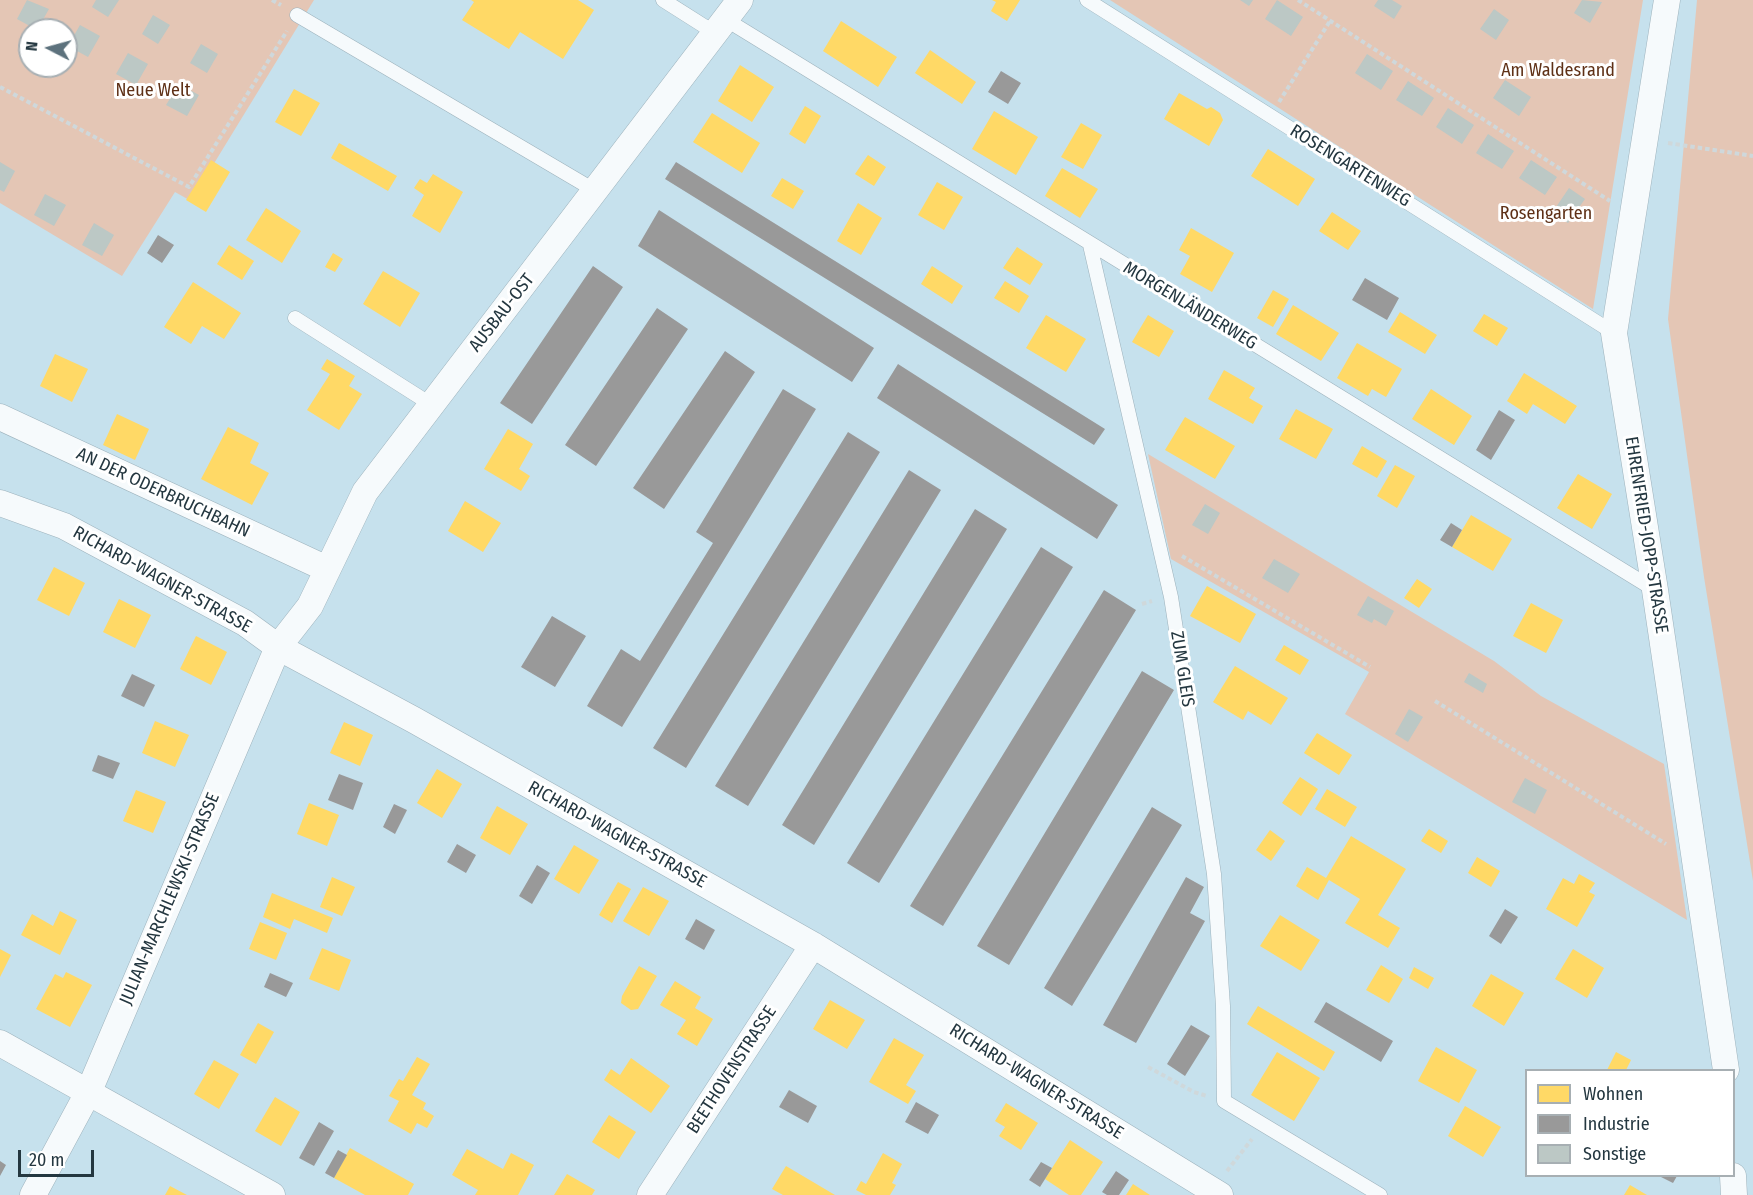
<!DOCTYPE html>
<html>
<head>
<meta charset="utf-8">
<style>
  body { margin:0 }
  #map { position:relative; width:1753px; height:1195px; overflow:hidden; background:#c6e1ed; font-family:"Fira Sans Condensed",sans-serif }
  canvas { display:block }
  .legend { position:absolute; left:1525px; top:1069px; width:210px; height:108px; box-sizing:border-box; background:#fff; border:2px solid #a7afb3; margin:0; padding:8px 10px; list-style:none; font-size:18px; color:#243740 }
  .legend li { display:flex; align-items:center; gap:12px; height:30px }
  .legend b { width:30px; border:2px solid #a7afb3 }
  .north { position:absolute; left:18px; top:18px; width:60px; height:60px; box-sizing:border-box; background:#fff; border:2px solid #a7afb3; border-radius:50%; rotate:276deg; font-size:16px; font-weight:700; line-height:24px; text-align:center; color:#243740 }
  .north::after { content:''; display:block; margin:auto; width:21px; height:27px; background:#5d727d; clip-path:polygon(50% 0,100% 100%,50% 72%,0 100%) }
  .scale { position:absolute; left:18px; top:1150px; width:76px; height:27px; box-sizing:border-box; border:3px solid #243740; border-top:0; padding-left:8px; font-size:18px; line-height:21px; white-space:nowrap; color:#243740; -webkit-text-stroke:4px #fff; paint-order:stroke }
</style>
</head>
<body>
<div id="map">
<canvas width="1753" height="1195"></canvas>
<ul class="legend">
<li><b style="height:16px;background:#ffd966"></b>Wohnen</li>
<li><b style="height:16px;background:#999"></b>Industrie</li>
<li><b style="height:16px;background:#bcc8c5"></b>Sonstige</li>
</ul>
<div class="north">N</div>
<div class="scale">20 m</div>
</div>
<script>
const ctx = document.querySelector('canvas').getContext('2d');
ctx.lineJoin = 'round';
function paint(path, color) {
  ctx.fillStyle = color;
  ctx.fill(path, 'evenodd');
}
function poly(rows) {
  const path = new Path2D();
  for (const r of rows) {
    path.moveTo(r[0], r[1]);
    for (let i = 2; i < r.length; i += 2) path.lineTo(r[i], r[i + 1]);
  }
  return path;
}
function stroke(path, color, width, dash) {
  ctx.strokeStyle = color;
  ctx.lineWidth = width;
  ctx.lineCap = dash ? 'butt' : 'round';
  ctx.setLineDash(dash || []);
  ctx.stroke(path);
}
function drawText(font, color, halo, rows, align = 'center') {
  ctx.font = font + ' "Fira Sans Condensed",sans-serif';
  ctx.lineWidth = 6;
  ctx.setLineDash([]);
  ctx.textBaseline = 'middle';
  ctx.strokeStyle = halo;
  ctx.fillStyle = color;
  for (const [text, x, y, turn = 0] of rows) {
    ctx.save();
    ctx.translate(x, y);
    ctx.rotate((+turn || 0) * Math.PI / 180);
    ctx.textAlign = isNaN(turn) ? turn : align;
    if (halo) ctx.strokeText(text, 0, 0);
    ctx.fillText(text, 0, 0);
    ctx.restore();
  }
}
paint(poly([
  [0,0,314,0,191,201,175,192,122,276,0,203],
  [30,30,66,30,66,66,30,66],
  [1110,0,1643,0,1593,309],
  [1697,0,1753,0,1753,881,1704,577,1668,319],
  [1148,454,1494,661,1541,696,1664,764,1687,920,1345,714,1369,672,1171,559]
]), '#e4c6b5');
paint(poly([
  [471,0,578,0,594,10,563,59,520,32,509,49,462,20,474,2],
  [992,0,1020,0,1007,21,991,11,996,2],
  [841,21,897,57,878,87,823,51],
  [930,50,976,82,962,104,915,73],
  [740,65,774,87,752,122,718,101],
  [294,89,320,103,301,136,275,122],
  [1179,93,1207,109,1211,107,1220,113,1223,120,1209,146,1164,119],
  [805,106,821,116,805,144,789,134],
  [994,111,1038,137,1016,175,972,149],
  [712,113,760,143,742,173,693,142],
  [1081,123,1102,135,1083,169,1061,157],
  [339,143,397,176,388,191,331,158],
  [1268,149,1315,179,1298,206,1251,176],
  [868,155,886,167,874,186,855,174],
  [211,160,230,172,206,212,186,200],
  [1062,168,1098,189,1080,218,1045,196],
  [433,174,463,192,440,233,412,216,424,195,414,188,420,179,427,183],
  [782,178,804,191,793,209,771,196],
  [937,182,963,197,944,230,918,215],
  [858,203,882,218,861,255,837,241],
  [266,208,301,231,282,263,246,240],
  [1332,212,1361,231,1348,250,1319,231],
  [1191,228,1234,253,1212,292,1180,274,1190,256,1179,250],
  [229,245,254,261,242,280,217,264],
  [1017,247,1043,264,1030,285,1003,268],
  [333,253,343,259,335,272,325,267],
  [932,266,963,286,952,304,921,284],
  [383,271,420,293,400,327,363,304],
  [1005,281,1029,296,1019,313,994,298],
  [193,282,241,313,224,339,202,326,191,344,164,327],
  [1273,290,1289,299,1273,327,1257,318],
  [1293,305,1339,333,1321,361,1276,334],
  [1400,312,1437,335,1425,354,1388,332],
  [1484,314,1508,328,1497,346,1473,331],
  [1046,315,1086,339,1066,372,1026,348],
  [1148,315,1174,331,1159,357,1132,342],
  [1357,343,1402,369,1386,397,1372,389,1368,396,1337,378],
  [55,354,88,369,72,402,40,386],
  [327,359,355,376,349,386,362,394,339,430,307,410,330,374,321,369],
  [1224,370,1255,388,1249,398,1263,406,1253,424,1208,399],
  [1524,373,1577,406,1565,424,1533,404,1527,414,1507,401],
  [1431,389,1472,416,1454,445,1412,419],
  [1296,409,1333,429,1316,459,1279,439],
  [117,414,149,429,135,460,103,445],
  [1185,417,1235,446,1215,479,1165,450],
  [228,427,259,443,250,463,269,473,252,505,201,479],
  [508,429,533,444,519,469,530,476,521,491,484,469],
  [1362,446,1387,461,1377,478,1352,464],
  [1395,465,1415,476,1397,508,1377,496],
  [1578,474,1612,494,1592,529,1557,508],
  [465,501,501,523,483,552,448,531],
  [1471,515,1512,539,1493,571,1452,547],
  [54,567,85,583,69,616,37,600],
  [1417,579,1432,589,1419,608,1404,598],
  [1207,586,1256,614,1240,643,1190,616],
  [119,599,151,615,135,648,103,632],
  [1531,603,1563,620,1546,653,1513,636],
  [196,636,227,652,211,685,180,669],
  [1284,645,1309,660,1300,675,1275,660],
  [1235,666,1288,698,1271,725,1248,711,1243,720,1213,702],
  [155,721,189,735,175,767,142,753],
  [344,722,373,735,360,766,330,753],
  [1317,733,1352,755,1339,775,1304,753],
  [437,769,462,784,442,818,417,803],
  [1300,777,1318,789,1301,816,1282,803],
  [1327,789,1357,807,1345,827,1315,809],
  [136,790,166,802,153,833,123,821],
  [309,803,339,815,327,846,297,834],
  [497,806,528,824,510,855,480,838],
  [1429,829,1448,841,1441,853,1421,841],
  [1270,830,1285,841,1271,861,1256,850],
  [1351,836,1406,869,1378,915,1400,928,1388,948,1345,923,1360,899,1329,880,1318,900,1296,886,1307,867,1326,878],
  [574,845,599,860,579,894,554,879],
  [1477,857,1500,871,1491,887,1468,873],
  [1579,874,1595,883,1589,892,1595,895,1577,927,1546,909,1563,878,1574,884],
  [332,877,355,887,342,916,320,907],
  [618,882,631,889,612,923,599,915],
  [643,887,669,901,649,936,623,921],
  [272,893,333,918,327,933,294,919,290,929,263,917],
  [60,911,77,920,60,955,21,935,32,914,53,926],
  [1280,915,1320,940,1301,971,1260,946],
  [260,922,287,933,276,960,249,949],
  [322,948,351,960,339,991,309,979],
  [0,949,11,955,0,977],
  [1573,949,1604,968,1587,998,1555,979],
  [1381,965,1403,979,1389,1003,1366,990],
  [639,966,657,976,638,1009,631,1010,621,1003,622,996],
  [1414,967,1434,978,1428,989,1409,978],
  [66,972,92,985,70,1027,36,1009,55,974,63,978],
  [1491,974,1524,993,1504,1026,1472,1006],
  [675,981,701,997,695,1008,713,1019,697,1046,677,1034,686,1020,660,1005],
  [830,1000,865,1020,847,1049,813,1029],
  [1258,1006,1335,1052,1324,1071,1247,1024],
  [258,1023,274,1032,256,1064,240,1055],
  [894,1038,924,1055,906,1085,916,1091,908,1104,869,1082],
  [1436,1047,1477,1070,1459,1103,1418,1081],
  [1277,1052,1320,1078,1294,1121,1251,1095],
  [1616,1052,1631,1060,1626,1070,1607,1070],
  [417,1057,430,1064,412,1095,426,1103,423,1109,434,1116,427,1128,417,1123,411,1134,388,1121,399,1101,389,1096,399,1079,403,1081],
  [631,1058,670,1086,651,1113,604,1080,611,1069,620,1075],
  [214,1060,239,1074,219,1109,194,1094],
  [275,1097,300,1112,281,1146,255,1131],
  [1006,1103,1038,1123,1021,1150,999,1136,1005,1127,995,1121],
  [1465,1106,1501,1127,1483,1157,1448,1136],
  [609,1115,636,1132,619,1159,592,1142],
  [1070,1140,1103,1162,1081,1195,1069,1195,1045,1179],
  [350,1148,414,1184,408,1195,365,1195,334,1178],
  [467,1149,503,1169,511,1153,534,1165,518,1195,475,1195,478,1190,452,1175],
  [883,1153,902,1164,892,1183,896,1185,890,1195,866,1195,856,1190,861,1181,866,1184],
  [786,1166,835,1195,783,1195,772,1189],
  [567,1174,595,1190,592,1195,554,1195],
  [1133,1184,1150,1195,1126,1195],
  [1630,1185,1647,1195,1624,1195],
  [170,1186,187,1195,165,1195]
]), '#ffd966');
paint(poly([
  [1001,71,1021,83,1008,104,988,92],
  [676,162,1105,429,1094,445,665,179],
  [659,210,874,348,852,382,638,246],
  [158,235,174,245,162,263,147,253],
  [593,266,623,287,532,424,500,403],
  [1365,278,1399,298,1387,320,1352,300],
  [657,308,688,329,596,466,565,445],
  [725,351,755,372,664,509,633,488],
  [898,364,1118,505,1097,539,877,398],
  [783,389,816,409,622,727,587,706,621,649,640,661,713,543,696,532],
  [1499,410,1515,420,1491,460,1476,450],
  [848,432,880,452,686,768,653,748],
  [909,470,941,490,748,806,715,786],
  [975,509,1007,529,814,845,782,825],
  [1451,523,1462,530,1452,547,1440,540],
  [1041,547,1073,567,879,883,847,863],
  [1104,590,1136,610,943,926,910,906],
  [552,616,586,636,555,687,521,667],
  [1142,671,1174,690,1009,965,977,946],
  [132,674,155,685,144,707,121,696],
  [98,755,120,763,113,779,92,771],
  [339,774,363,783,353,810,328,800],
  [394,804,407,810,395,834,383,827],
  [1152,807,1182,825,1072,1006,1044,988],
  [457,844,476,855,466,873,447,862],
  [537,865,550,873,532,904,519,896],
  [1186,877,1204,887,1190,913,1205,921,1136,1043,1103,1025],
  [1505,909,1518,917,1501,944,1489,936],
  [696,919,715,930,704,950,685,939],
  [270,973,293,983,286,997,264,987],
  [1326,1002,1393,1041,1381,1062,1314,1022],
  [1191,1025,1210,1036,1185,1076,1167,1064],
  [789,1090,817,1106,808,1123,779,1107],
  [916,1102,939,1115,928,1134,905,1122],
  [319,1122,334,1131,314,1166,299,1158],
  [338,1150,347,1155,334,1178,325,1173],
  [0,1161,6,1165,0,1176],
  [1041,1162,1052,1168,1040,1187,1029,1180],
  [1116,1171,1129,1180,1119,1195,1107,1195,1102,1192],
  [1659,1176,1677,1176,1673,1183]
]), '#999');
paint(poly([
  [27,0,49,9,37,30,17,19],
  [96,0,119,0,108,17,92,7],
  [1240,0,1253,0,1249,6],
  [1277,0,1303,17,1291,36,1265,19],
  [1378,0,1392,0,1402,6,1394,19,1374,6],
  [1582,0,1602,2,1590,23,1574,13],
  [1494,9,1509,20,1496,40,1480,29],
  [153,15,170,25,158,44,142,34],
  [80,25,100,36,88,57,68,46],
  [201,44,218,54,207,73,190,63],
  [128,53,148,64,136,85,116,74],
  [1367,54,1393,71,1381,90,1355,73],
  [1505,80,1531,97,1519,116,1493,98],
  [1408,81,1434,98,1422,116,1396,100],
  [179,84,199,95,187,116,166,105],
  [1448,108,1474,125,1462,144,1436,127],
  [1488,134,1514,151,1502,169,1476,153],
  [1531,160,1557,177,1545,195,1519,178],
  [0,162,15,171,4,192,0,190],
  [1569,188,1585,199,1568,223,1552,213],
  [45,194,66,205,54,226,34,215],
  [94,223,114,235,102,256,82,245],
  [1205,504,1220,513,1208,534,1192,525],
  [1274,559,1300,574,1288,593,1262,578],
  [1368,596,1394,611,1386,626,1374,619,1372,623,1357,615],
  [1469,673,1487,684,1483,693,1464,682],
  [1409,709,1423,717,1408,742,1395,734],
  [1525,778,1547,790,1535,814,1512,802]
]), '#bcc8c5');
const lane = poly([
  [663,0,715,33],
  [1087,0,1614,333],
  [297,15,594,190],
  [725,19,1655,590],
  [1090,245,1171,597,1214,874,1223,1006,1224,1101,1380,1195],
  [295,318,432,405]
]);
const street = poly([
  [1667,0,1614,333,1655,590,1726,1070],
  [0,417,327,569],
  [0,503,64,526,245,623,278,647,414,720,813,945,1220,1195],
  [0,1043,272,1195],
  [1733,1176,1734,1195],
  [33,1195,89,1091,278,647,310,606,365,492,740,0],
  [650,1195,813,945]
]);
stroke(lane, '#9db2bc', 15);
stroke(street, '#9db2bc', 27);
stroke(poly([
  [272,0,281,5],
  [1298,0,1610,201],
  [0,87,189,187,287,31],
  [1279,102,1330,21],
  [1668,143,1753,156],
  [1182,556,1370,667],
  [1142,604,1152,601],
  [1435,701,1666,844],
  [1148,1067,1194,1092,1207,1096],
  [1227,1171,1252,1139]
]), '#cfd8db', 4, [4.5, 3]);
stroke(lane, '#f6fafc', 14);
stroke(street, '#f6fafc', 26);
drawText('18px', '#5e3016', '#fff', [
  ["Am Waldesrand",1558,71],
  ["Neue Welt",153,91],
  ["Rosengarten",1546,214]
]);
drawText('18px', '#243740', '#fff', [
  ["ROSENGARTENWEG",1350,166,32],
  ["MORGENLÄNDERWEG",1190,306,31],
  ["AUSBAU-OST",502,313,-52],
  ["AN DER ODERBRUCHBAHN",163,493,25],
  ["EHRENFRIED-JOPP-STRASSE",1646,535,81],
  ["RICHARD-WAGNER-STRASSE",162,580,29],
  ["ZUM GLEIS",1182,669,81],
  ["RICHARD-WAGNER-STRASSE",617,835,29],
  ["JULIAN-MARCHLEWSKI-STRASSE",170,899,-67],
  ["BEETHOVENSTRASSE",732,1070,-57],
  ["RICHARD-WAGNER-STRASSE",1036,1082,32]
]);
</script>
</body>
</html>
